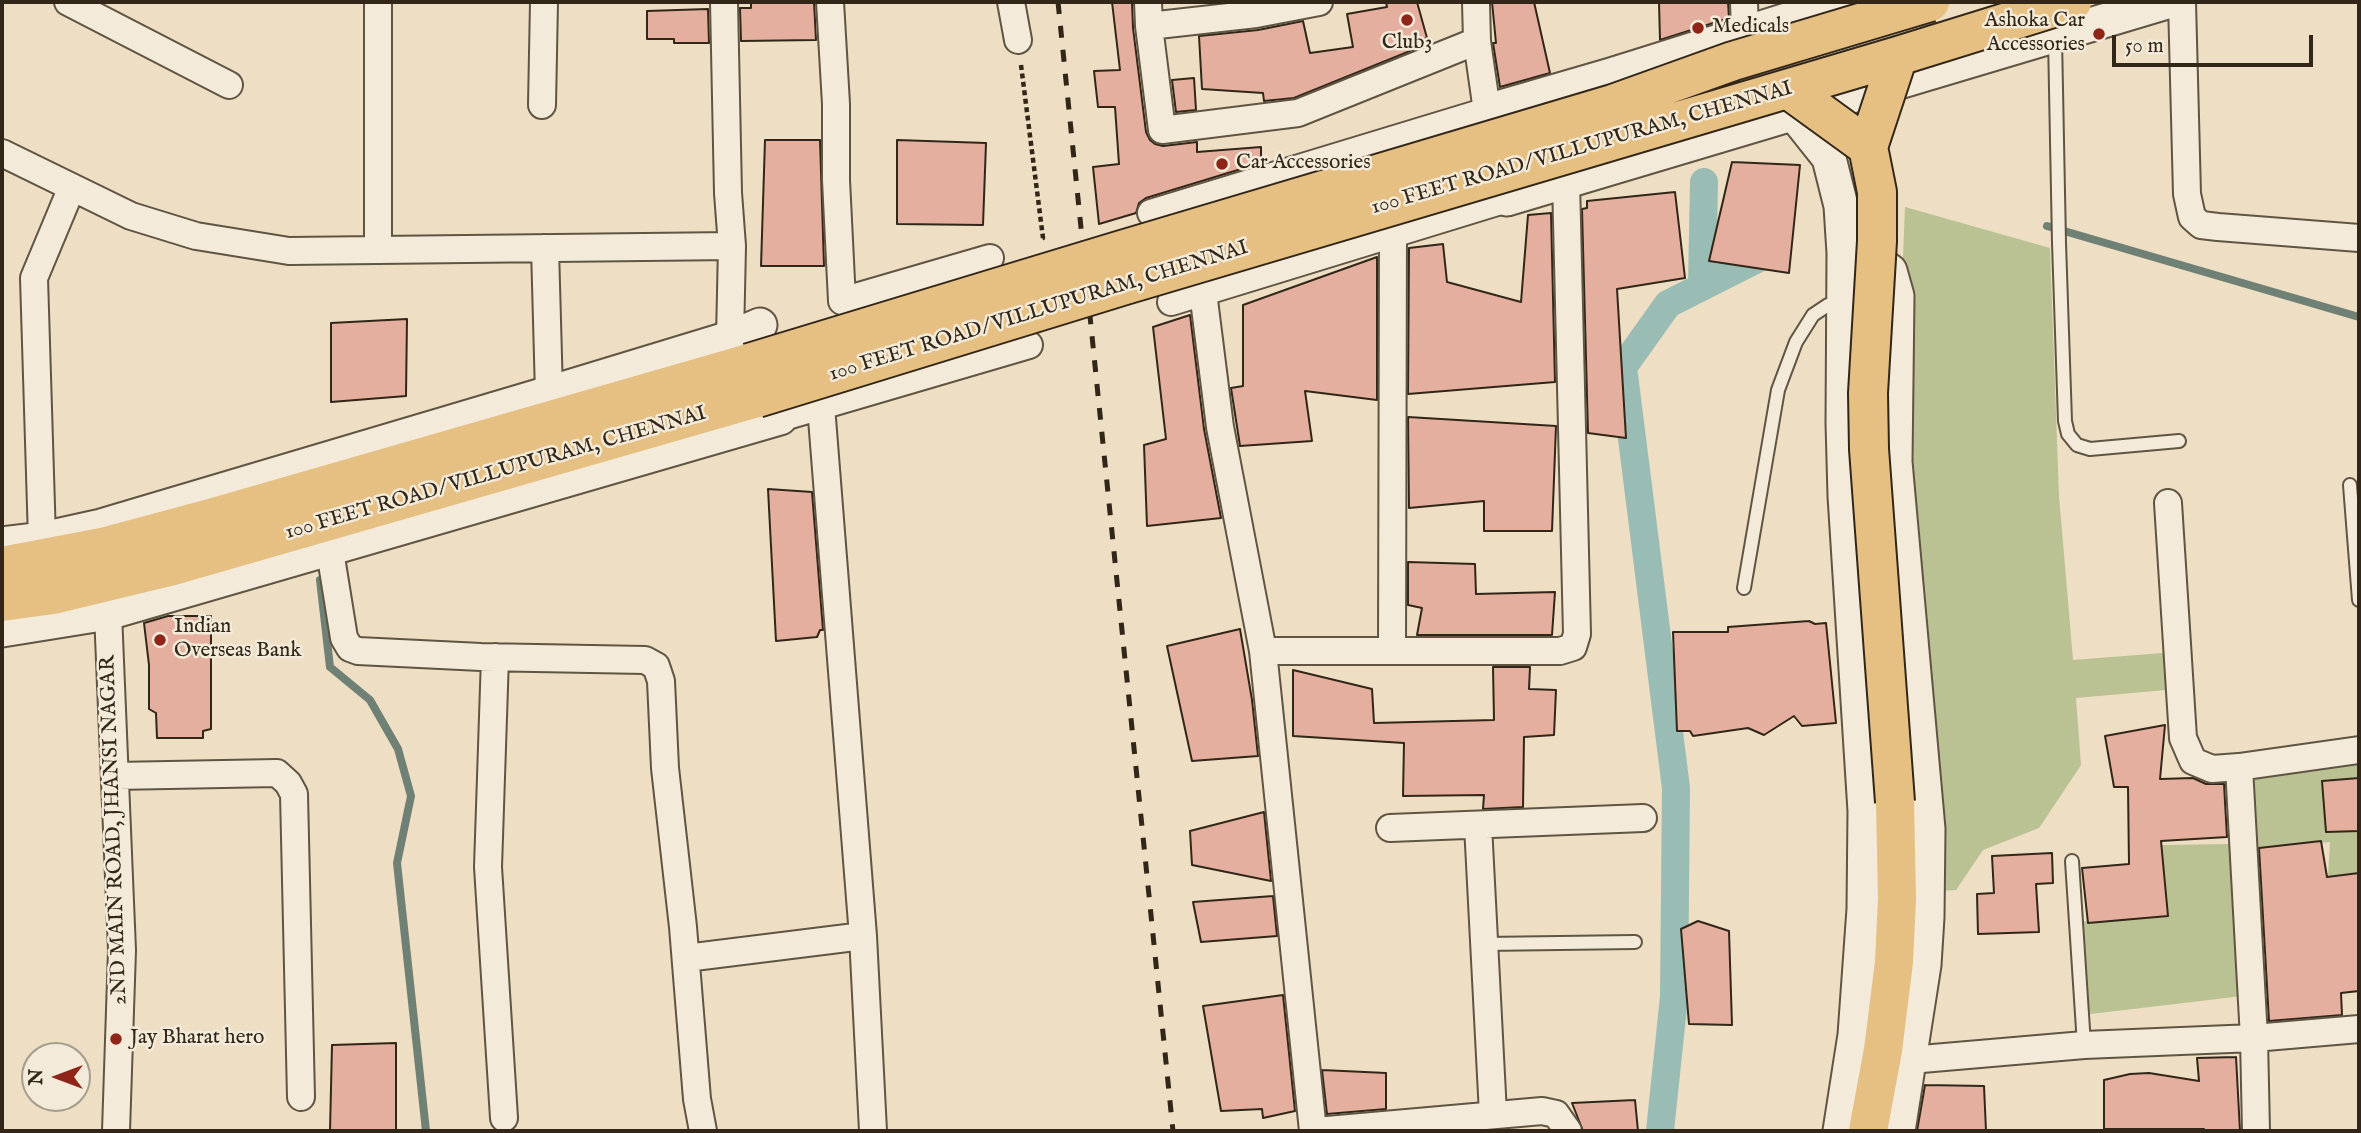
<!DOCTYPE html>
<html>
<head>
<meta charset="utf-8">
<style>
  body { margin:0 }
  #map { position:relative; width:2361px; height:1133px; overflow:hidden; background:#eddec4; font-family:"IM FELL English",serif }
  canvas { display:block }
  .frame { position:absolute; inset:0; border:4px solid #312617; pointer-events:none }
  .north { position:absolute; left:21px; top:1042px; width:70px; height:70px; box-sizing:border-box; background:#f3ead9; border:2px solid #a59c8b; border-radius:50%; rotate:270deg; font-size:19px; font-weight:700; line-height:28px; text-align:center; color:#312617 }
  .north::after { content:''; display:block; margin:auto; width:24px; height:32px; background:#8f2418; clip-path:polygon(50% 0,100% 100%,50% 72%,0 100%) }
  .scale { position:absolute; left:2112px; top:35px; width:201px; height:32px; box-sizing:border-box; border:4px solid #312617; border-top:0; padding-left:9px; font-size:21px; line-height:24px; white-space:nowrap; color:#312617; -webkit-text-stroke:5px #f3ead9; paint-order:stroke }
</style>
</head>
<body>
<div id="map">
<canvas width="2361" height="1133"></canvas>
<div class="frame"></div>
<div class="north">N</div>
<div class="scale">50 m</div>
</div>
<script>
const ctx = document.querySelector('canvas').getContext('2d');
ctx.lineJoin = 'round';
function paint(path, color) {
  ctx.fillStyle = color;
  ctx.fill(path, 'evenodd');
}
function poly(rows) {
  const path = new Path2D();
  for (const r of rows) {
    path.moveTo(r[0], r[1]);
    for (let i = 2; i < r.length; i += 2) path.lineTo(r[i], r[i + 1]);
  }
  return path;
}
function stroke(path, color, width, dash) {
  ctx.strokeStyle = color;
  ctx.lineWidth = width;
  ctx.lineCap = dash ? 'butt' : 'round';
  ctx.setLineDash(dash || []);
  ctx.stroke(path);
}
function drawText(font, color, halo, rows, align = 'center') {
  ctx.font = font + ' "IM FELL English",serif';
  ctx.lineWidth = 5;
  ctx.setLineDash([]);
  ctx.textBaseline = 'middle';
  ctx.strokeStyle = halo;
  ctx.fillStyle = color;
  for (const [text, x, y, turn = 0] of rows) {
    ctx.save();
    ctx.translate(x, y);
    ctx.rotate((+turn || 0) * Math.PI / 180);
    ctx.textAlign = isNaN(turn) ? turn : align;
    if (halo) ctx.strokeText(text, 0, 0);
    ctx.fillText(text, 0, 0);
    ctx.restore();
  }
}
paint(poly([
  [1905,207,2050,248,2059,496,2073,660,2163,653,2166,690,2076,698,2081,765,2039,828,1983,850,1956,890,1935,891,1895,462],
  [2359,756,2359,873,2328,877,2330,842,2251,849,2243,767],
  [2228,777,2251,995,2082,1015,2076,922,2168,916,2161,845,2229,844]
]), '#bac193');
stroke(poly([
  [2047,226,2359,317],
  [320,580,330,667,370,700,398,749,411,796,397,863,426,1131]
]), '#6f8075', 8);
stroke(poly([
  [1702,287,1704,182],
  [1660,1131,1674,997,1676,788,1623,367,1668,304,1769,253]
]), '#99bcb4', 28);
const building = poly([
  [751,2,814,2,816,40,741,41,740,8,751,8,751,2],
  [1112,2,1132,2,1133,28,1146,132,1150,140,1155,144,1163,146,1197,142,1197,152,1261,147,1261,163,1146,198,1139,203,1136,213,1099,224,1093,167,1119,164,1115,107,1098,107,1094,71,1120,70,1112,2],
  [1386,2,1417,2,1427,38,1424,39,1425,45,1294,98,1264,101,1263,93,1202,89,1199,36,1258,30,1303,21,1310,53,1353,47,1347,14,1387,7,1386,2],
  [1492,2,1534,2,1550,73,1500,87,1493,43,1496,43,1492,2],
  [1659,2,1728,2,1729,18,1660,40,1659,2],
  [708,9,709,43,674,43,674,39,647,39,647,11,708,9],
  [1194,78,1196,110,1176,112,1172,80,1194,78],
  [765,140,820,140,824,266,761,266,765,140],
  [897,140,986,143,983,225,897,224,897,140],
  [1732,162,1800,165,1789,273,1709,261,1732,162],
  [1675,192,1685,278,1617,289,1626,438,1588,433,1582,209,1587,208,1587,201,1675,192],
  [1551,213,1555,382,1408,394,1409,248,1443,244,1447,282,1521,302,1528,215,1551,213],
  [1377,257,1377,400,1305,391,1312,441,1240,446,1231,388,1243,386,1243,305,1377,257],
  [1190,315,1204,429,1221,518,1147,526,1144,445,1166,439,1153,327,1190,315],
  [407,319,406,396,331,402,331,323,407,319],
  [1408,417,1556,426,1552,531,1484,531,1484,501,1409,508,1408,417],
  [768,489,812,492,823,630,820,630,817,637,776,641,768,489],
  [1408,562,1475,564,1476,594,1555,592,1552,635,1417,635,1422,608,1408,605,1408,562],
  [168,616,211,616,211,729,203,731,203,738,157,738,156,713,149,709,149,665,144,623,168,616],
  [1809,621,1815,624,1826,623,1836,723,1802,726,1794,716,1764,735,1748,728,1693,736,1690,731,1677,731,1673,632,1728,632,1728,627,1809,621],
  [1240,629,1252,700,1258,756,1192,761,1167,646,1240,629],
  [1493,667,1530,667,1529,689,1556,690,1554,735,1524,737,1523,807,1483,809,1484,795,1403,796,1404,743,1293,736,1293,670,1372,689,1374,723,1494,720,1493,667],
  [2165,725,2160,779,2193,778,2206,784,2224,784,2227,837,2161,841,2168,916,2088,923,2082,868,2129,864,2128,787,2114,787,2105,736,2165,725],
  [2359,778,2359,831,2326,832,2322,781,2359,778],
  [1264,812,1271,881,1192,865,1190,831,1264,812],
  [2321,841,2327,877,2359,873,2359,991,2341,993,2342,1015,2269,1021,2259,848,2321,841],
  [2052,853,2053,883,2036,884,2039,932,1978,934,1977,894,1994,893,1992,856,2052,853],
  [1273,896,1277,936,1201,942,1193,902,1273,896],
  [1698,921,1729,931,1732,1025,1689,1024,1681,929,1698,921],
  [1283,995,1295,1111,1263,1118,1262,1109,1221,1111,1203,1006,1283,995],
  [396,1043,396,1131,330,1131,332,1045,396,1043],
  [2236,1057,2240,1131,2205,1131,2204,1129,2104,1129,2104,1080,2130,1074,2149,1073,2199,1081,2197,1058,2236,1057],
  [1322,1070,1386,1073,1386,1109,1327,1114,1322,1070],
  [1925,1085,1984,1086,1986,1131,1917,1131,1925,1085],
  [1635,1100,1638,1131,1583,1131,1572,1103,1635,1100]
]);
paint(building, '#e4af9f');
stroke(building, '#312617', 2);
const service = poly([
  [2055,38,2059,243,2065,421,2068,434,2077,445,2090,449,2179,441],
  [2350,485,2359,600],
  [1744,588,1778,390,1796,342,1813,315,1828,305,1843,301],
  [2072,861,2084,1045],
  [1484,944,1635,942]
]);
const minor = poly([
  [68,2,229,85],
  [378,2,378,250],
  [724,2,728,193,732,246,730,338],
  [830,2,836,104,836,180,842,301,990,258],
  [1011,2,1018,40],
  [1148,2,1149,26,1162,130,1298,113,1477,41],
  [1744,2,1745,33],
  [2182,2,2187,194,2192,217,2201,225,2218,227,2359,238],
  [1149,26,1256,14,1319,2],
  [542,105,544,2],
  [2,153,131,216,196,236,289,251,732,246],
  [1151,213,1487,111,1477,41,1476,2],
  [545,248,549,393],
  [1203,292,1220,427,1263,651,1313,1131],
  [1171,302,1507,199],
  [821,406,863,936,873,1131],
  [780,418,1029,345],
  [2168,503,2183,738,2193,761,2212,769,2239,767,2359,750],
  [42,539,34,278,72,187],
  [330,551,344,638,350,648,358,651,481,657,645,660,656,666,661,681,665,768,683,927,697,1099,703,1131],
  [108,613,122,950,116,1131],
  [1392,649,1393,234],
  [1263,651,1560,651,1573,647,1577,634,1566,181],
  [495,657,488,867,504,1118],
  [2239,767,2254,1038,2256,1131],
  [115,776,277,773,288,783,294,794,301,1097],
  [1478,825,1493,1114],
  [1390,828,1643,818],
  [686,958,863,936],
  [1910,1060,2084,1045,2254,1038,2359,1029],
  [1316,1131,1542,1111,1556,1114,1568,1131]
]);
const tertiary = poly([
  [1844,2,1611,75,1487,111,1507,199,2167,2],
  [1794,114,1829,158,1841,206,1844,253,1843,423,1845,496,1865,811,1864,909,1855,1035,1840,1131],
  [1864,255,1868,255,1890,271,1897,296,1895,462,1928,829,1927,917,1924,965,1898,1131],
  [2,544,42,539,101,526,549,393,730,338,760,325],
  [2,630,108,613,780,418]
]);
const trunk = poly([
  [2,566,102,547,210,518,749,363],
  [2,602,53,595,173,566,757,398],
  [1868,1131,1883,1050,1894,962,1897,899,1895,802]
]);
stroke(service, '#605442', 16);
stroke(minor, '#605442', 30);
stroke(tertiary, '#605442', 37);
stroke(trunk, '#312617', 42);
stroke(poly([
  [1021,65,1043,238,1040,239]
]), '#312617', 4.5, [5, 3.5]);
stroke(service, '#f3ead9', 12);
stroke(minor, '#f3ead9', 26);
stroke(tertiary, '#f3ead9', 33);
stroke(trunk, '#e6bf82', 38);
stroke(poly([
  [1058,2,1173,1131]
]), '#312617', 5, [12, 12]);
const trunkBridge = poly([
  [1788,89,1868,147],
  [749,363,1115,252,1613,104,1733,61,1930,2],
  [757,398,1125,285,1898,56,2072,2],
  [1895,802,1869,449,1868,393,1877,241,1877,192,1868,147,1898,56]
]);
stroke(trunkBridge, '#312617', 42, []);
stroke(trunkBridge, '#e6bf82', 38);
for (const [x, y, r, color] of [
  [1407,20,7,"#8f2418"],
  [1698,28,7,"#8f2418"],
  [2099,34,7,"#8f2418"],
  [1222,164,7,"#8f2418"],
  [160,640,7,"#8f2418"],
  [116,1039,7,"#8f2418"]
]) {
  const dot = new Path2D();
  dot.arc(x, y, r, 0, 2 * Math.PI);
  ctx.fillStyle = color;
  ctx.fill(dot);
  stroke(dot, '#f3ead9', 2.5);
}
drawText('21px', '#312617', '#f3ead9', [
  ["Ashoka Car",2085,22,"right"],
  ["Accessories",2085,46,"right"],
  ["Medicals",1712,28],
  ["Club3",1407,44,"center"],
  ["Car Accessories",1236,164],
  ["Indian",174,628],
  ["Overseas Bank",174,652],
  ["Jay Bharat hero",130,1039]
], 'left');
drawText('21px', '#312617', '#f3ead9', [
  ["100 FEET ROAD/ VILLUPURAM, CHENNAI",1582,149,-16],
  ["100 FEET ROAD/ VILLUPURAM, CHENNAI",1039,312,-17],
  ["100 FEET ROAD/ VILLUPURAM, CHENNAI",496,474,-16],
  ["2ND MAIN ROAD, JHANSI NAGAR",115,830,-92]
]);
</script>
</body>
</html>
